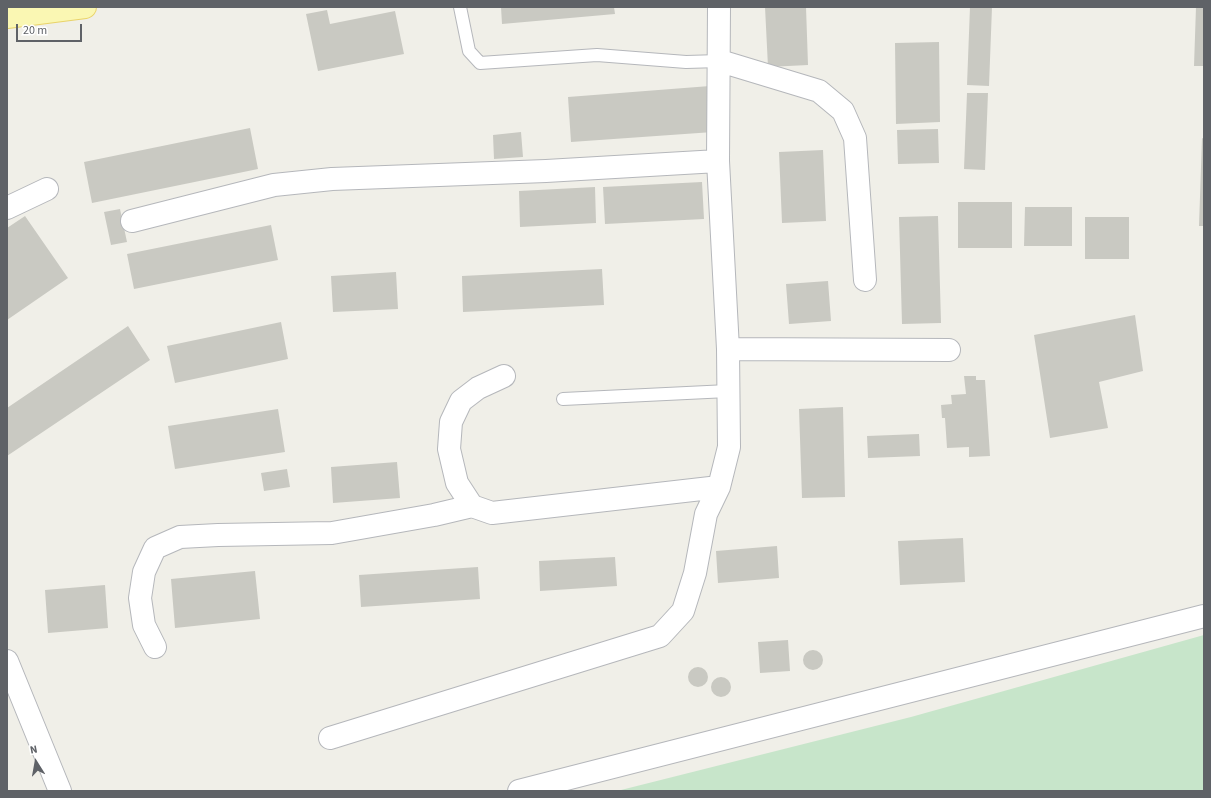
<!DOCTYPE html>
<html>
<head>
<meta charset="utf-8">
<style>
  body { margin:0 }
  #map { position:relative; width:1211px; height:798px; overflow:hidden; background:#f0efe8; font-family:"Source Sans 3",sans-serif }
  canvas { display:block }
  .frame { position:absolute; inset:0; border:8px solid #5f6267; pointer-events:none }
  .north { position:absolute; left:16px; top:742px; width:40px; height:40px; -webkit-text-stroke:3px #fff; paint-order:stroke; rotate:349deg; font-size:11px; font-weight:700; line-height:16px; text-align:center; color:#5f6267 }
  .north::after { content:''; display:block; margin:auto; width:14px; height:18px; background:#5f6267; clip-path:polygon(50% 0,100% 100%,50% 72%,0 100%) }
  .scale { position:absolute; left:16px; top:24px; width:66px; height:18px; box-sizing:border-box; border:2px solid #5f6267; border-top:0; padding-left:5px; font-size:12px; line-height:14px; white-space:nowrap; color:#5f6267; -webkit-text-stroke:3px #fff; paint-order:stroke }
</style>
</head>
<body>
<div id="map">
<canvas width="1211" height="798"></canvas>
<div class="frame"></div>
<div class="north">N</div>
<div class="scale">20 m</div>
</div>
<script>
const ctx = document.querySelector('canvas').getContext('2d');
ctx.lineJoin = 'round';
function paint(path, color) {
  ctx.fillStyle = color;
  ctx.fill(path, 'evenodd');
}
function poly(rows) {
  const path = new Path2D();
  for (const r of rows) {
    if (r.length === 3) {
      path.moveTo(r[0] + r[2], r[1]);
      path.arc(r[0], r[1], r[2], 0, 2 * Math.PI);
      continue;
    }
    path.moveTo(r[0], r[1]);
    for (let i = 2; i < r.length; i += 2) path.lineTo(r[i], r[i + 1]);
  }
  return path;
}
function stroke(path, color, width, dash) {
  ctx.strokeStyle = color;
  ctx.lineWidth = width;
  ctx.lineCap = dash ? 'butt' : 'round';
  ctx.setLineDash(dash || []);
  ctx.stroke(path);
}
paint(poly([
  [1204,635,1204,790,1194,791,617,791,911,717]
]), '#c7e5ca');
paint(poly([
  [501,7,614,7,615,14,502,24],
  [765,7,806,7,808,65,768,67],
  [970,7,992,7,989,86,967,85],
  [1196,7,1204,7,1204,66,1194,66],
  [327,10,330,24,395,11,404,54,318,71,306,14],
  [939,42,940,122,896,124,895,43],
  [710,86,713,132,571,142,568,97],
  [967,93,988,93,985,170,964,169],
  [250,128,258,169,92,203,84,162],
  [938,129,939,163,898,164,897,130],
  [521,132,523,157,494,159,493,135],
  [1202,138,1204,139,1204,226,1199,226],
  [823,150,826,221,782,223,779,152],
  [702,182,704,219,605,224,603,187],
  [595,187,596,223,520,227,519,191],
  [958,202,1012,202,1012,248,958,248],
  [1025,207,1072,207,1072,246,1024,246],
  [120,209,127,242,111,245,104,212],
  [25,216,68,278,7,320,7,228],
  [938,216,941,323,902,324,899,217],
  [1085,217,1129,217,1129,259,1085,259],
  [271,225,278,260,134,289,127,254],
  [602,269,604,305,463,312,462,276],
  [396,272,398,309,333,312,331,276],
  [828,281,831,321,789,324,786,284],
  [1135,315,1143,371,1099,382,1108,428,1050,438,1034,335],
  [281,322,288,359,175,383,167,346],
  [128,326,150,360,7,456,7,408],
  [964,376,976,376,976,380,985,380,990,456,969,457,969,447,947,448,945,418,942,418,941,405,952,404,951,395,966,394],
  [843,407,845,497,802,498,799,409],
  [278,409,285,452,175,469,168,426],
  [919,434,920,456,868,458,867,436],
  [397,462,400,498,333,503,331,467],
  [287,469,290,487,264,491,261,473],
  [963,538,965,582,900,585,898,541],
  [777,546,779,578,718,583,716,551],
  [615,557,617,586,540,591,539,561],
  [478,567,480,599,361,607,359,575],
  [255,571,260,619,175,628,171,579],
  [105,585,108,628,48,633,45,590],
  [788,640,790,671,760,673,758,642],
  [813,660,10],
  [698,677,10],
  [721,687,10]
]), '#c9c9c2');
const service = poly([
  [460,7,469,51,480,63,597,55,686,62,720,61],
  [563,399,728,391]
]);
const minor = poly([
  [720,61,819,91,843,111,855,138,865,280],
  [7,208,47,189],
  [132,221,274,185,332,179,546,171,718,161],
  [728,349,949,350],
  [504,376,478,388,461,401,451,422,449,449,457,483,472,506,492,513,719,487],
  [155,647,144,625,140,598,144,572,155,548,180,537,218,535,332,533,434,515,472,506],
  [7,661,60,791],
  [330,738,660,636,683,611,695,573,706,514,719,487,729,447,728,349,718,161,719,7],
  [519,791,1204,616]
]);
const primary = poly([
  [7,17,85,7]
]);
stroke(service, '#b5b7bb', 14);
stroke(minor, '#b5b7bb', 24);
stroke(primary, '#e9d369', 24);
stroke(service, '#fff', 12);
stroke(minor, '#fff', 22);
stroke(primary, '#faf7b3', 22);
</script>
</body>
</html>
